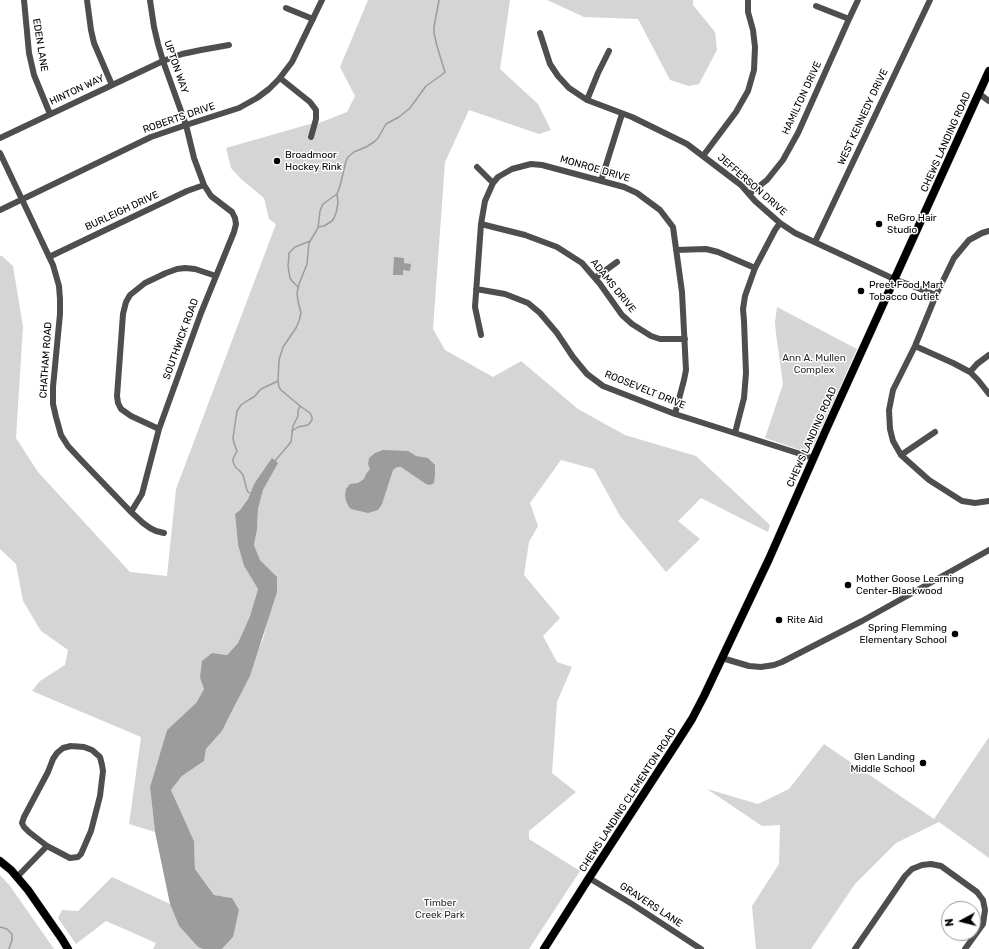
<!DOCTYPE html>
<html>
<head>
<meta charset="utf-8">
<style>
  body { margin:0 }
  #map { position:relative; width:989px; height:949px; overflow:hidden; background:#fff; font-family:Rubik,sans-serif }
  canvas { display:block }
  .north { position:absolute; left:941px; top:901px; width:40px; height:40px; box-sizing:border-box; background:#fff; border:1px solid #999; border-radius:50%; rotate:263deg; font-size:11px; font-weight:700; line-height:16px; text-align:center; color:#000 }
  .north::after { content:''; display:block; margin:auto; width:14px; height:18px; background:#000; clip-path:polygon(50% 0,100% 100%,50% 72%,0 100%) }
</style>
</head>
<body>
<div id="map">
<canvas width="989" height="949"></canvas>
<div class="north">N</div>
</div>
<script>
const ctx = document.querySelector('canvas').getContext('2d');
ctx.lineJoin = 'round';
function paint(path, color) {
  ctx.fillStyle = color;
  ctx.fill(path, 'evenodd');
}
function poly(rows) {
  const path = new Path2D();
  for (const r of rows) {
    path.moveTo(r[0], r[1]);
    for (let i = 2; i < r.length; i += 2) path.lineTo(r[i], r[i + 1]);
  }
  return path;
}
function stroke(path, color, width, dash) {
  ctx.strokeStyle = color;
  ctx.lineWidth = width;
  ctx.lineCap = dash ? 'butt' : 'round';
  ctx.setLineDash(dash || []);
  ctx.stroke(path);
}
function drawText(font, color, halo, rows, align = 'center') {
  ctx.font = font + ' Rubik,sans-serif';
  ctx.lineWidth = 3;
  ctx.setLineDash([]);
  ctx.textBaseline = 'middle';
  ctx.strokeStyle = halo;
  ctx.fillStyle = color;
  for (const [text, x, y, turn = 0] of rows) {
    ctx.save();
    ctx.translate(x, y);
    ctx.rotate((+turn || 0) * Math.PI / 180);
    ctx.textAlign = isNaN(turn) ? turn : align;
    if (halo) ctx.strokeText(text, 0, 0);
    ctx.fillText(text, 0, 0);
    ctx.restore();
  }
}
paint(poly([
  [368,0,510,0,500,69,538,104,551,130,539,134,469,110,445,162,433,329,445,350,493,377,521,361,578,409,625,435,696,456,770,525,768,532,701,498,678,521,700,539,666,572,620,516,594,469,561,460,530,503,538,526,529,542,524,575,560,618,543,636,557,662,572,667,557,702,552,773,576,792,529,831,529,839,580,871,529,949,222,949,233,937,232,898,214,895,195,869,194,841,171,790,182,776,204,761,206,749,222,731,234,707,263,639,269,615,277,578,260,560,254,545,257,530,258,509,263,490,277,463,254,484,248,499,240,510,235,514,238,545,244,566,258,589,250,616,238,643,227,655,212,653,200,678,204,689,196,703,167,730,150,787,155,832,129,824,141,737,32,691,40,681,65,665,68,650,41,631,23,601,16,564,0,549,0,256,2,256,13,266,23,327,16,438,38,472,130,572,167,576,176,489,276,224,269,219,264,198,241,179,231,168,226,148,310,124,319,123,347,112,355,96,340,67],
  [547,0,693,0,693,5,715,32,717,50,699,84,689,86,670,80,638,19,584,17],
  [777,307,857,349,814,445,809,449,804,450,800,450,765,438,783,384,776,334,775,322],
  [989,737,989,858,939,822,896,843,855,884,811,949,756,949,752,906,779,864,780,825,762,826,707,789,758,804,789,789,824,744,934,819],
  [0,875,10,886,54,949,0,949],
  [112,877,170,904,179,926,198,947,203,949,153,949,156,943,106,921,76,944,58,918,62,910,78,911]
]), '#d5d5d5');
paint(poly([
  [394,257,404,258,404,263,411,264,410,271,403,270,403,275,393,275],
  [383,450,408,451,416,456,428,458,435,465,435,474,434,483,430,485,426,484,401,467,397,467,393,470,382,504,378,510,368,513,351,509,349,507,346,501,345,495,346,489,350,484,358,483,364,479,366,474,370,469,368,464,369,458,375,453],
  [272,458,278,463,263,490,258,509,257,530,254,545,260,560,277,577,277,592,250,676,234,707,222,731,206,749,204,761,182,776,171,790,194,841,195,869,214,895,232,898,239,910,233,937,222,949,203,949,198,947,179,926,170,904,155,832,150,787,167,730,196,703,204,689,200,678,202,661,212,653,227,655,238,643,250,616,258,589,244,566,238,545,235,514,240,510,248,499,254,484]
]), '#9c9c9c');
stroke(poly([
  [318,227,324,226,332,221,334,218,336,213,338,203,337,194],
  [298,287,292,281,290,278,288,266,289,256,289,253,295,247,310,241],
  [292,431,298,427,308,425,312,420,312,417,310,413,300,406,281,390,279,387,278,381,279,360,283,347,296,328,299,321,301,313,298,301,297,293,299,284,307,264,309,243,318,228,320,211,323,204,337,194,340,186,346,161,348,157,354,152,366,147,374,142,378,138,386,124,399,117,410,108,426,86,443,74,445,72,444,69,437,46,434,33,434,27,439,0],
  [274,462,291,442,293,426,298,416,298,411,300,406],
  [251,494,248,492,247,490,243,475,239,470,236,468,233,462,233,459,237,451,234,443,233,438,237,411,241,405,250,399,254,397,261,389,278,381],
  [0,927,7,929,12,934,12,940,9,949]
]), '#9c9c9c', 1.5);
const major = poly([
  [0,861,11,870,28,890,62,939,68,949],
  [544,949,589,878,678,741,692,719,704,696,769,559,825,432,989,71]
]);
stroke(major, '#dbdbdb', 9);
stroke(poly([
  [24,0,29,53,34,75,50,114],
  [87,0,91,30,94,43,112,85],
  [816,6,849,19],
  [286,8,313,19],
  [540,33,550,64,558,76,569,88,587,100,632,117,687,144,741,185,755,201,780,223,795,233,894,279,936,295],
  [280,78,310,102,316,110,316,119,311,137],
  [978,93,989,101],
  [587,100,598,73,609,51],
  [0,138,163,61,182,54,201,50,229,45],
  [0,153,53,265,59,286,60,299,60,314,53,387,53,404,56,417,61,435,68,446,80,459,131,512,143,523,150,528,156,531,164,533],
  [703,156,736,112,748,91,754,70,755,47,753,30,748,12,748,0],
  [477,167,493,183],
  [601,181,622,114],
  [749,194,767,180,783,160,798,133,849,19,858,0],
  [0,210,151,137,186,125,239,108,257,98,269,89,279,79,292,62,322,0],
  [481,224,525,235,557,247,582,263,600,284,622,315,632,324,651,336,660,339,685,339],
  [989,231,982,233,969,240,954,258,936,295,915,346,893,390,889,410,890,429,893,441,901,455,911,464,929,480,962,501,975,503,989,501],
  [815,242,930,0],
  [676,250,706,249,718,252,755,268],
  [49,257,187,191,204,185],
  [595,278,617,262],
  [476,289,505,294,528,303,540,313,557,333,573,357,587,374,603,386,675,414,813,458],
  [481,335,475,307,481,224,485,201,493,183,498,177,512,169,531,164,542,165,624,187,637,193,660,210,673,227,682,292,686,370,684,380,675,414],
  [915,346,953,363,970,372,978,380,989,394],
  [970,372,977,364,989,355],
  [159,429,131,416,121,409,118,403,117,396,123,314,126,302,130,295,145,283,166,273,177,269,185,268,195,269,216,276],
  [735,433,744,398,746,373,744,321,743,309,745,296,755,268,775,230,780,223],
  [901,455,935,432],
  [131,512,142,494,159,429,201,313,234,232,236,224,235,218,232,212,211,196,204,185,194,158,186,125,163,61,158,44,154,27,150,0],
  [722,658,749,666,761,667,774,665,782,662,862,621,989,550],
  [71,746,84,747,92,750,100,757,102,765,103,771,100,796,91,831,81,854,78,857,70,858,47,846,29,832,24,827,22,823,24,817,48,772,53,759,57,753,63,748,71,746],
  [17,877,47,846],
  [589,878,632,904,701,949],
  [855,949,905,876,912,869,922,865,931,864,941,866,977,892,983,900,985,910,983,924,965,949]
]), '#4e4e4e', 6);
stroke(major, '#000', 8);
for (const [x, y, r, color] of [
  [277,161,4,"#000"],
  [879,224,4,"#000"],
  [861,291,4,"#000"],
  [848,585,4,"#000"],
  [779,620,4,"#000"],
  [955,634,4,"#000"],
  [923,763,4,"#000"]
]) {
  const dot = new Path2D();
  dot.arc(x, y, r, 0, 2 * Math.PI);
  ctx.fillStyle = color;
  ctx.fill(dot);
  stroke(dot, '#fff', 1.5);
}
drawText('10px', '#000', '#fff', [
  ["EDEN LANE",40,45,81],
  ["UPTON WAY",176,67,71],
  ["HINTON WAY",77,90,-25],
  ["HAMILTON DRIVE",802,98,-65],
  ["WEST KENNEDY DRIVE",863,117,-65],
  ["ROBERTS DRIVE",179,118,-19],
  ["CHEWS LANDING ROAD",946,142,-66],
  ["MONROE DRIVE",595,169,16],
  ["JEFFERSON DRIVE",752,185,41],
  ["BURLEIGH DRIVE",122,211,-25],
  ["ADAMS DRIVE",613,286,51],
  ["SOUTHWICK ROAD",181,339,-70],
  ["CHATHAM ROAD",46,360,-86],
  ["ROOSEVELT DRIVE",645,390,22],
  ["CHEWS LANDING ROAD",812,437,-66],
  ["CHEWS LANDING CLEMENTON ROAD",628,800,-57],
  ["GRAVERS LANE",651,905,33]
]);
drawText('10px', '#000', '#fff', [
  ["Broadmoor",285,155],
  ["Hockey Rink",285,167],
  ["ReGro Hair",887,218],
  ["Studio",887,230],
  ["Preet Food Mart",869,285],
  ["Tobacco Outlet",869,297],
  ["Mother Goose Learning",856,579],
  ["Center-Blackwood",856,591],
  ["Rite Aid",787,620],
  ["Spring Flemming",947,628,"right"],
  ["Elementary School",947,640,"right"],
  ["Glen Landing",915,757,"right"],
  ["Middle School",915,769,"right"]
], 'left');
drawText('10px', '#2c2c2c', '#fff', [
  ["Ann A. Mullen",814,358],
  ["Complex",814,370],
  ["Timber",440,903],
  ["Creek Park",440,915]
]);
</script>
</body>
</html>
